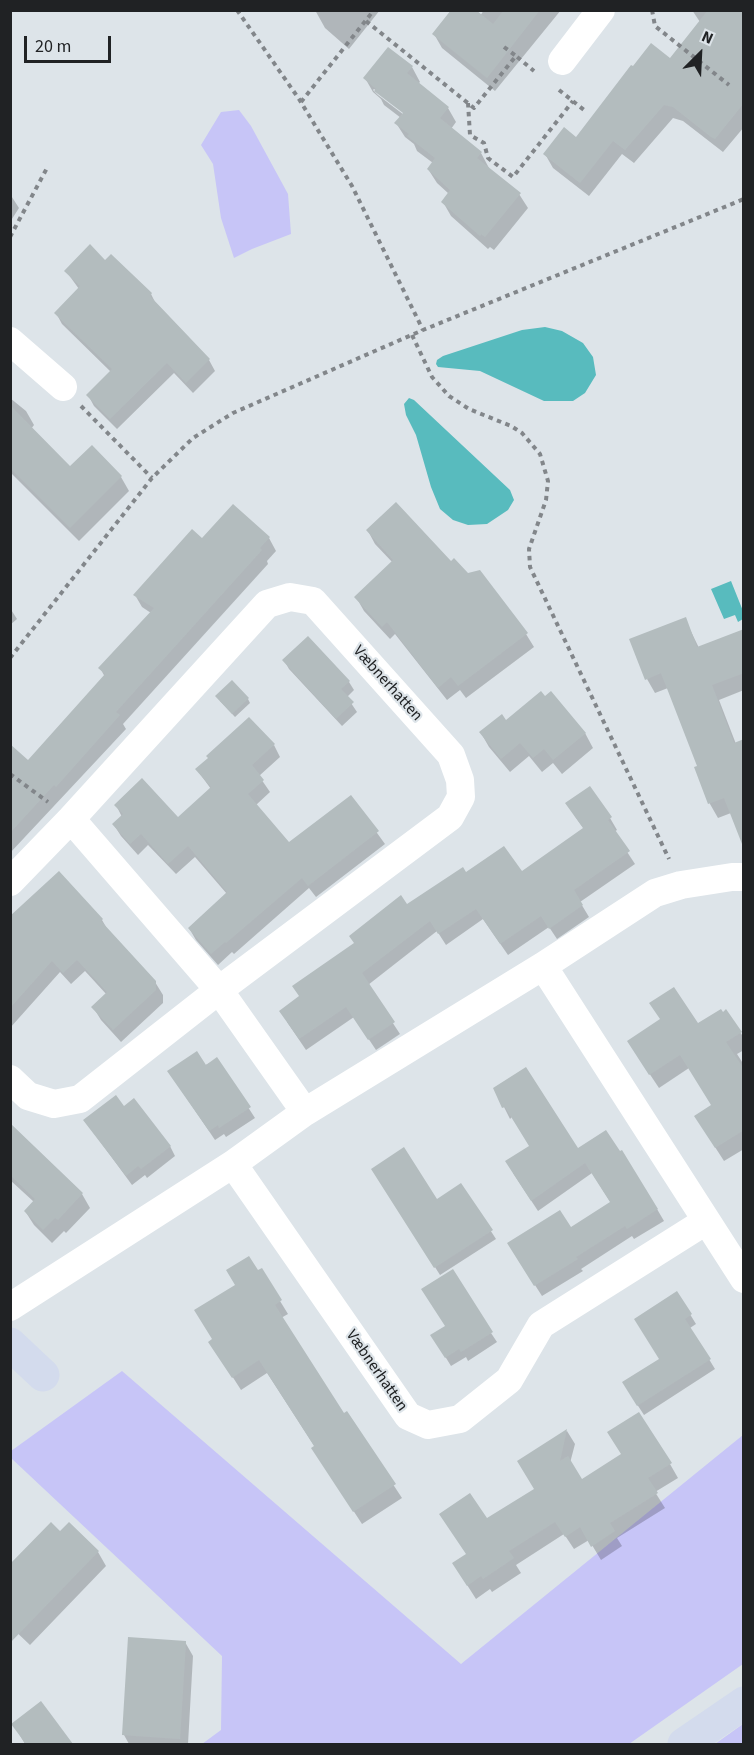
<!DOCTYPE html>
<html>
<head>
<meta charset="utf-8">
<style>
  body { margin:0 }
  #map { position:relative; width:754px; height:1755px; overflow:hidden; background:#dde4e9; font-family:"Source Sans 3",sans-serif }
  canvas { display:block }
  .frame { position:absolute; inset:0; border:12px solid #202224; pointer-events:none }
  .north { position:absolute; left:670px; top:24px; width:60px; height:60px; -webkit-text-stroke:4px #dde4e9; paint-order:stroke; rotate:24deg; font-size:16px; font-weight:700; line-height:24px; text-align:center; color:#202224 }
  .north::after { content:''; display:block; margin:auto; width:21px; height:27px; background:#202224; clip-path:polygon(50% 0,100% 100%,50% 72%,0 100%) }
  .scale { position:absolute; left:24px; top:36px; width:87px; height:27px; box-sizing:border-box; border:3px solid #202224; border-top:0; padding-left:8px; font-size:18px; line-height:21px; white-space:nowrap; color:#202224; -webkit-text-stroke:4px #dde4e9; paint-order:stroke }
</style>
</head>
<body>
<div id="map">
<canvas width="754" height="1755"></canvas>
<div class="frame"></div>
<div class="north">N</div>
<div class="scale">20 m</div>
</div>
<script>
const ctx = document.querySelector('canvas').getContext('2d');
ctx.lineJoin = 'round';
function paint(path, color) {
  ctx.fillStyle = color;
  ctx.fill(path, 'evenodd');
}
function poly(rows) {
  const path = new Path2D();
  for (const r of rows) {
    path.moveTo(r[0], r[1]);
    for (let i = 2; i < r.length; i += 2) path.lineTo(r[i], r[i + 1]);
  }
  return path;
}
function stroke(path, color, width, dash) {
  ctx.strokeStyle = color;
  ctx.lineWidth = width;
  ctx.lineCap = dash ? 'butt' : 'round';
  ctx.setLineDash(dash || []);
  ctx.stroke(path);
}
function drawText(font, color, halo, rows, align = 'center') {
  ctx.font = font + ' "Source Sans 3",sans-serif';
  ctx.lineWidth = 4.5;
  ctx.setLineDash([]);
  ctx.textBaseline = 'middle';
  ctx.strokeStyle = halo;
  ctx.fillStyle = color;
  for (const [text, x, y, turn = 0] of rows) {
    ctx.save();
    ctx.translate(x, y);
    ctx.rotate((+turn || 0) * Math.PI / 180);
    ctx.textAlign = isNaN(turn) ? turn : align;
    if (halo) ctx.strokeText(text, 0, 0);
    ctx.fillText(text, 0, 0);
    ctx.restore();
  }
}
paint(poly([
  [239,110,251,126,288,194,291,234,252,249,234,258,221,218,213,164,201,145,221,112],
  [122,1371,461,1664,743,1435,743,1664,629,1744,202,1744,221,1730,222,1656,11,1458,11,1451],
  [743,1724,743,1744,715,1744]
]), '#c7c5f7');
paint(poly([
  [545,327,562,331,583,343,593,357,596,375,585,393,573,401,544,401,480,371,438,367,436,364,437,360,443,356,522,330],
  [409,398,414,400,510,490,514,500,508,510,487,524,468,525,453,520,440,509,431,487,416,435,406,415,404,404],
  [731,581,743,611,743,619,738,622,735,615,724,619,711,589]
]), '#58bbbe');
paint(poly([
  [315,10,380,10,349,49,325,28],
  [484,10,561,10,495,91,442,48,434,34,480,16],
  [692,10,744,10,744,127,723,152,683,121,673,118,634,163,622,154,589,196,553,168,545,154,577,139,670,60,700,22],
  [412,67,420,82,418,84,448,108,456,122,451,129,481,153,489,168,488,169,519,194,528,208,494,250,490,247,488,249,451,216,443,202,449,194,437,183,428,169,433,163,417,151,414,144,405,137,396,123,401,118,384,105,381,99,373,92,365,78],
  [374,89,410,116,408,118,378,95,373,90],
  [10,194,19,208,10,222],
  [105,262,151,294,157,306,209,360,215,371,193,393,174,373,117,429,94,406,88,395,111,372,62,324,56,313,79,289,66,271],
  [10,398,26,411,34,425,31,429,70,468,121,477,129,491,79,541,10,472],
  [368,531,451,563,526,634,534,647,466,698,460,690,447,700,395,634,390,639,364,611,356,597,393,563,375,544],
  [269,538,276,551,267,561,268,564,123,724,126,729,10,853,10,770,28,762,105,677,100,668,151,613,142,607,135,595,202,540],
  [10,608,17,619,10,625],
  [685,619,699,648,744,631,744,690,719,700,736,744,744,740,744,843,731,813,718,818,710,804,696,768,699,766,668,688,655,693,647,679],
  [284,660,349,682,354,690,347,697,357,712,342,726,289,669],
  [248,699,250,703,235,717,220,701],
  [506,722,585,733,593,748,562,774,553,763,542,772,529,756,510,772,489,747,481,733],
  [274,745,280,757,259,776,270,792,256,805,289,845,351,797,385,844,316,897,309,888,234,954,232,952,218,965,196,940,189,928,227,894,195,857,176,874,148,845,138,855,121,836,114,825,122,817,116,805,178,819,211,789,197,770],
  [589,788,610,818,617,830,614,832,635,864,580,902,589,917,557,939,549,927,508,955,483,919,446,945,437,931,368,985,400,1034,376,1050,354,1017,306,1050,287,1022,300,998,407,906,466,874,521,873,584,829,574,815],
  [10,918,102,920,109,932,155,982,163,995,163,1003,121,1042,101,1020,93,1007,107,995,85,971,71,984,60,972,10,1028],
  [698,1025,740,1032,744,1038,744,1050,737,1054,744,1065,744,1149,724,1161,704,1130,712,1105,689,1068,659,1088,637,1055],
  [217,1059,255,1118,226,1137,224,1134,215,1140,175,1081],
  [495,1089,657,1209,664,1221,634,1239,632,1236,581,1269,583,1271,542,1296,515,1254,570,1229,611,1203,592,1173,538,1211,513,1173,531,1147,512,1117,510,1119],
  [124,1108,170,1146,175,1156,147,1178,145,1175,132,1185,85,1121],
  [10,1125,82,1194,90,1208,66,1233,64,1231,52,1243,34,1225,25,1211,34,1202,10,1180],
  [378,1177,437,1201,461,1185,496,1239,440,1275],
  [261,1270,288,1314,281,1318,344,1415,346,1413,402,1498,362,1524,321,1461,315,1447,267,1373,241,1390,218,1354,258,1272],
  [677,1293,696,1324,690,1328,715,1369,644,1415,629,1392,661,1359],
  [491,1333,497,1342,468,1361,466,1357,451,1366,438,1345],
  [567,1431,575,1444,570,1463,582,1481,670,1464,678,1478,655,1492,665,1508,617,1538,622,1546,601,1560,589,1540,574,1549,564,1534,516,1565,521,1573,492,1592,490,1589,476,1599,462,1577,467,1555,487,1520,536,1489,519,1462],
  [60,1533,98,1552,106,1566,30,1645,10,1626],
  [185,1642,193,1656,188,1744,129,1744,124,1735],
  [41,1704,71,1744,25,1744,13,1724]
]), '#0003');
paint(poly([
  [451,10,476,10,493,24,504,10,540,10,487,78,432,34],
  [708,10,744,10,744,103,715,139,711,137,673,107,664,105,625,150,613,141,580,183,543,154,564,127,576,137,631,65,633,66,651,43,670,58],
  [388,47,413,66,407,73,449,107,440,118,482,152,477,158,521,193,485,237,481,234,480,236,441,202,450,190,427,169,435,158,407,136,409,134,394,123,403,113,374,91,376,89,363,78],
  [90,244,105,260,111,254,152,293,150,296,210,359,186,383,167,363,110,419,86,395,112,369,54,313,80,286,64,271],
  [10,405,70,466,92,445,122,476,70,528,10,468],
  [396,502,451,561,454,558,468,573,480,570,528,633,458,686,451,677,438,688,387,622,382,627,354,597,393,560,366,530],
  [233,504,270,537,260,548,262,550,116,712,120,715,56,787,54,785,10,833,10,744,28,760,105,674,98,668,154,608,133,595,192,529,202,538],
  [686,617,697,647,744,629,744,673,712,685,734,743,744,739,744,843,742,844,724,798,708,804,694,767,697,766,661,673,645,680,629,639],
  [308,636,350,681,341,689,354,702,336,719,282,660],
  [232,680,249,698,232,714,215,696],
  [541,691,545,696,551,691,586,733,553,760,544,749,533,758,520,743,501,759,479,732,502,714,506,720],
  [249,717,275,744,252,765,264,780,248,794,289,842,351,795,379,831,308,886,302,878,226,943,225,942,211,954,188,928,227,892,188,846,168,864,141,834,130,844,112,824,123,814,114,805,142,778,178,817,211,787,195,769,208,758,206,756],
  [590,786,612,817,608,820,630,851,574,890,583,905,549,929,541,916,500,944,476,909,438,934,430,921,362,973,395,1022,368,1040,346,1007,299,1039,279,1011,299,996,292,986,354,943,349,936,401,895,407,904,463,867,466,872,504,846,522,871,583,828,565,803],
  [59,871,103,919,101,921,156,981,156,990,113,1030,91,1007,107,992,77,960,63,973,52,961,10,1008,10,916],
  [674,987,698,1023,721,1009,723,1012,726,1009,742,1032,726,1042,744,1069,744,1130,715,1148,694,1116,711,1105,680,1055,649,1075,627,1041,660,1019,649,1003],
  [197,1051,206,1065,217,1057,251,1107,219,1128,218,1125,209,1131,167,1071],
  [526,1067,578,1148,606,1130,620,1151,622,1150,658,1209,627,1229,625,1226,576,1257,578,1259,534,1286,507,1243,560,1210,571,1227,610,1202,585,1163,531,1201,505,1161,529,1146,505,1107,502,1108,493,1088],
  [116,1095,124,1106,134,1098,171,1146,141,1169,138,1166,126,1176,83,1120],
  [10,1123,83,1193,58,1220,55,1218,43,1230,24,1211,35,1199,10,1175],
  [404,1147,437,1199,461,1183,493,1230,434,1268,371,1169],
  [249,1256,258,1270,262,1268,282,1300,275,1305,344,1413,347,1411,396,1484,353,1512,311,1448,314,1446,259,1360,232,1378,208,1342,212,1339,194,1310,235,1285,226,1270],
  [453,1269,493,1332,461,1352,459,1349,445,1358,430,1335,445,1326,421,1289],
  [677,1291,692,1314,685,1319,711,1359,637,1406,622,1382,659,1359,634,1319],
  [639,1412,672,1463,648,1478,658,1493,610,1523,615,1531,591,1547,580,1527,565,1537,555,1522,509,1551,514,1558,483,1579,481,1576,467,1586,452,1563,466,1554,439,1514,470,1493,487,1518,534,1489,517,1461,567,1429,560,1461,568,1456,582,1479,621,1454,607,1432],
  [51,1522,60,1531,69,1522,99,1551,10,1643,10,1564],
  [128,1637,186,1641,180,1739,122,1735],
  [41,1701,50,1713,73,1744,26,1744,11,1724]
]), '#b3bcbe');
stroke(poly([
  [237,10,299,99,352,186,423,330],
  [652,10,655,26,729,85],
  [366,21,474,108,516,56,534,71],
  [504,47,516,56],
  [559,90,584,110],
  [301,102,374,10],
  [468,103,470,135,484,143,488,158,513,177,573,101],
  [10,237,47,168],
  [412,335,432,377,449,396,469,409,511,426,522,433,540,454,548,481,546,500,529,549,530,567,669,859],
  [81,406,152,478],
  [10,658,152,478,193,438,233,413,423,330,744,199],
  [10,774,48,802]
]), '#82868a', 4, [4.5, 4.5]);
stroke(poly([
  [562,61,601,10],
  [10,341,63,387],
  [71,819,219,990,305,1112],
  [10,882,71,819,267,604,290,597,313,601,451,755,460,780,461,797,450,817,219,990,80,1099,54,1104,28,1096,10,1079],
  [543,966,744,1279],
  [233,1164,408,1416,428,1425,460,1419,509,1380,541,1325,706,1221],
  [10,1307,233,1164,305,1112,543,966,655,893,681,885,732,877,744,877]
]), '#fff', 28);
stroke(poly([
  [10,1344,43,1375],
  [684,1744,744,1703]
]), '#d3dbed', 33);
drawText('16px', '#202224', '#dde4e9', [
  ["Væbnerhatten",387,684,48],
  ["Væbnerhatten",376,1371,55]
]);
</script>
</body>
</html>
